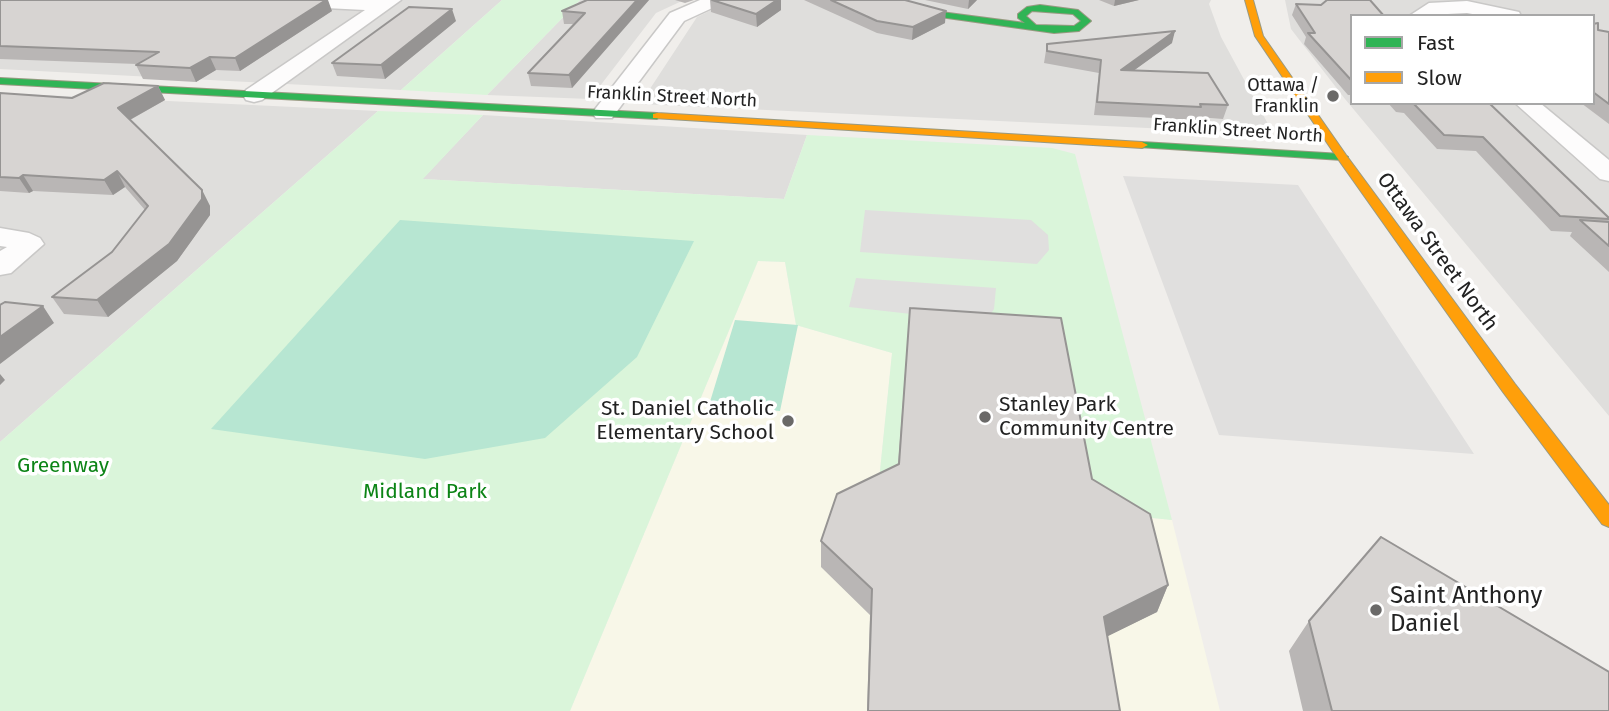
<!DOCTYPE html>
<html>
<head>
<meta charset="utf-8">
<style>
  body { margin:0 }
  #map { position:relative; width:1609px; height:711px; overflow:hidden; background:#f0eeeb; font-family:"Fira Sans",sans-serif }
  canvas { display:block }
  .legend { position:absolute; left:1350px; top:14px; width:245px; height:91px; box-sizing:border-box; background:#fff; border:2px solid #a7a7a7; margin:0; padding:9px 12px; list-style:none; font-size:21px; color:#222 }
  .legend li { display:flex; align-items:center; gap:14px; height:35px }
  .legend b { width:35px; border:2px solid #a7a7a7 }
</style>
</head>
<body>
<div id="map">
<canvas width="1609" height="711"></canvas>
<ul class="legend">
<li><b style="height:9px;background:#30b455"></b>Fast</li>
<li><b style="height:9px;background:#ff9f0a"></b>Slow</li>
</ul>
</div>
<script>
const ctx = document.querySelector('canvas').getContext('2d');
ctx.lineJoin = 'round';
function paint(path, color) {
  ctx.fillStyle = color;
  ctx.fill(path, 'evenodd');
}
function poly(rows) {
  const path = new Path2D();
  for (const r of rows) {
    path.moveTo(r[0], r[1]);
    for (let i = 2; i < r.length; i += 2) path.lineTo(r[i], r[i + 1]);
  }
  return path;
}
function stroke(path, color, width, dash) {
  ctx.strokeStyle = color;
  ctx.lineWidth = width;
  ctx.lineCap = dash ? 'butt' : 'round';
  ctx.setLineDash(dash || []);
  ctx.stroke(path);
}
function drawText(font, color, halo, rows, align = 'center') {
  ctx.font = font + ' "Fira Sans",sans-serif';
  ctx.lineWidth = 7;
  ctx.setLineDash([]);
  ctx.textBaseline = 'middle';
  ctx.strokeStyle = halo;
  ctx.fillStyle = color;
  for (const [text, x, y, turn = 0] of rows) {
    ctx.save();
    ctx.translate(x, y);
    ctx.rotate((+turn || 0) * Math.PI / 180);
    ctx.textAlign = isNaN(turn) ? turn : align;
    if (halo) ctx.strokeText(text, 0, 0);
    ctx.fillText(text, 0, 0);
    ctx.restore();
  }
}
paint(poly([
  [0,0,502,0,401,90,0,69],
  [580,0,684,0,656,13,590,99,487,95],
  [750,0,1211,0,1209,4,1221,37,1268,124,1253,133,640,104,697,17,718,7],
  [1285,0,1609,0,1609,416,1345,99,1291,29],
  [1352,16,1593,16,1593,103,1352,103],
  [0,93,378,111,0,442],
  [483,115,807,135,784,199,422,179]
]), '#dfdedc');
paint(poly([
  [758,261,785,262,796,325,892,353,878,490,1172,520,1220,711,570,711]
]), '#f8f7e8');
paint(poly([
  [502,0,580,0,487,95,401,90],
  [378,111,483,115,423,179,784,199,807,135,1052,148,1075,154,1172,520,878,490,892,353,796,325,785,262,758,261,570,711,0,711,0,442]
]), '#daf5da');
paint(poly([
  [400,220,694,241,637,357,545,438,425,459,211,429],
  [735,320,798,325,780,411,709,405]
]), '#b7e6d2');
paint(poly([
  [1123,176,1298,185,1474,454,1219,435],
  [865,210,1031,220,1048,235,1049,250,1037,264,860,252],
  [856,278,996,288,994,309,988,318,929,316,849,307]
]), '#e0dfde');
const street = poly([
  [258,0,401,0,262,100,254,102,246,100,243,95,246,90,365,10,267,5,258,0],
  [700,0,724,0,721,4,684,21,612,118,596,118,592,113,596,108,670,13,700,0],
  [1467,1,1519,12,1521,16,1483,16,1467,13,1409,16,1429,3,1467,1],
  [1515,103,1540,103,1609,160,1609,181,1600,179,1515,103],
  [0,228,29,233,40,238,44,244,11,273,0,275,0,251,7,247,0,246,0,228]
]);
const fast = poly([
  [887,0,900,0,941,12,1025,23,1018,18,1018,14,1027,7,1040,5,1078,10,1091,21,1079,31,1054,33,940,17,887,0],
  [1032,11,1073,14,1081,21,1074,26,1036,25,1026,16,1032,11],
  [0,78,657,113,662,116,657,119,0,84,0,78],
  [1142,142,1342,154,1348,157,1342,160,1138,147,1138,143,1142,142]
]);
const slow = poly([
  [1245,0,1253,0,1263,36,1346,155,1515,384,1609,505,1609,527,1602,524,1503,392,1338,159,1255,36,1245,0],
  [657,113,1142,142,1148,145,1142,148,653,118,653,114,657,113]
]);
stroke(street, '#c9c8c7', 3);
stroke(fast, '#999a82', 2);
stroke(slow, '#999a82', 2);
paint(street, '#fdfcfc');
paint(fast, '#30b455');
paint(slow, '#ff9f0a');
paint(poly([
  [0,0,332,11,240,71,216,70,196,82,143,79,136,65,137,64,0,59],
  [587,0,649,0,572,88,531,86,528,73,573,24,564,24,562,11],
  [675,0,694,0,685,3],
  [710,0,781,0,781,10,757,27,711,12],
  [804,0,905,0,945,23,912,40,877,33],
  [925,0,977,0,968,9],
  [1099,0,1139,0,1114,6],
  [1296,4,1352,16,1352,95,1348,95,1304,44,1306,37,1292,15],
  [456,21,385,79,337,76,332,63],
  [1593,24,1598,30,1609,32,1609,124,1581,103,1593,103],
  [1172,43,1134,70,1228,105,1223,119,1198,117,1197,120,1094,115,1099,73,1044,63,1047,44],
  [158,86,165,100,130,120,202,190,210,206,210,215,177,261,108,317,64,314,52,297,112,252,145,210,125,187,113,195,33,191,29,193,0,191,0,93,72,98],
  [1388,103,1489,103,1609,218,1609,272,1570,236,1572,232,1551,231,1476,151,1437,149,1404,113,1396,112],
  [910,308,1092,479,1168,585,1157,612,1107,636,1120,711,867,711,870,615,821,567,821,541,898,465],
  [1309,621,1609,711,1303,711,1289,651]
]), '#b9b6b5');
paint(poly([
  [326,0,328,0,332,11,240,71,235,58],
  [637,0,649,0,572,88,569,75],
  [777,0,781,0,781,10,757,27,756,14],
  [969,0,977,0,968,9],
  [1115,0,1139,0,1114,6],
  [452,9,456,21,385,79,381,65],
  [946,11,945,23,912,40,913,27],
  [1175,31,1172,43,1118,82,1121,70],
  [210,57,216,70,196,82,190,68],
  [158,86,165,100,126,122,118,108],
  [117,171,125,187,113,195,104,180],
  [23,175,33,191,29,193,19,178],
  [202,190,210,206,210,215,177,261,108,317,97,300],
  [43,306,54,323,0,364,0,337],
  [0,374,5,380,0,385],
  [1168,585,1157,612,1094,643,1104,617]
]), '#969493');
const building = poly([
  [0,0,326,0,235,58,210,57,190,68,136,65,159,52,0,46,0,0],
  [587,0,637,0,569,75,528,73,585,13,562,11,587,0],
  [712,0,777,0,756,14,712,0],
  [831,0,905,0,946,11,913,27,877,21,831,0],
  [1327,0,1370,0,1384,16,1352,16,1352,81,1308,33,1315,33,1296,4,1321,5,1327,0],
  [409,7,452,9,381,65,332,63,409,7],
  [1598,23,1598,30,1609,32,1609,104,1593,92,1593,24,1598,23],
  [1175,31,1121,70,1208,73,1228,105,1200,104,1201,107,1097,102,1101,60,1047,51,1047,44,1175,31],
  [104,83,158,86,118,108,202,190,202,199,169,244,97,300,52,297,112,252,148,206,117,171,104,180,23,175,19,178,0,177,0,93,72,98,104,83],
  [1413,103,1489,103,1609,218,1609,219,1560,216,1483,137,1444,135,1413,103],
  [1580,220,1609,222,1609,246,1580,220],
  [5,302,43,306,0,337,0,305,5,302],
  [910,308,1061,318,1092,479,1150,514,1168,585,1104,617,1120,711,868,711,872,589,821,541,837,494,899,464,910,308],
  [1381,537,1609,672,1609,711,1332,711,1309,621,1381,537]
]);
paint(building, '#d7d4d2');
stroke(building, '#969493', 2);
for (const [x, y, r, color] of [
  [1333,96,7,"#6a6968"],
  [985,417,7,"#6a6968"],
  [788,421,7,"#6a6968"],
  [1376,610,7,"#6a6968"]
]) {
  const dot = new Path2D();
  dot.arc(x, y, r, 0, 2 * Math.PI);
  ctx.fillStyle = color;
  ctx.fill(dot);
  stroke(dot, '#fff', 2.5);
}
drawText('18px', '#222', '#fff', [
  ["Ottawa /",1319,86],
  ["Franklin",1319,107]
], 'right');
drawText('18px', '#222', '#fff', [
  ["Franklin Street North",672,97,3],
  ["Franklin Street North",1238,131,4]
]);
drawText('21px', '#222', '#fff', [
  ["Ottawa Street North",1437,252,54]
]);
drawText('21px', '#222', '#fff', [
  ["Stanley Park",999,405],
  ["Community Centre",999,429],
  ["St. Daniel Catholic",774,409,"right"],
  ["Elementary School",774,433,"right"]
], 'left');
drawText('21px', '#0c8416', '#fff', [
  ["Greenway",63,466],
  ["Midland Park",425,492]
]);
drawText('24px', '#222', '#fff', [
  ["Saint Anthony",1390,596],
  ["Daniel",1390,624]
], 'left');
</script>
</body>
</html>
